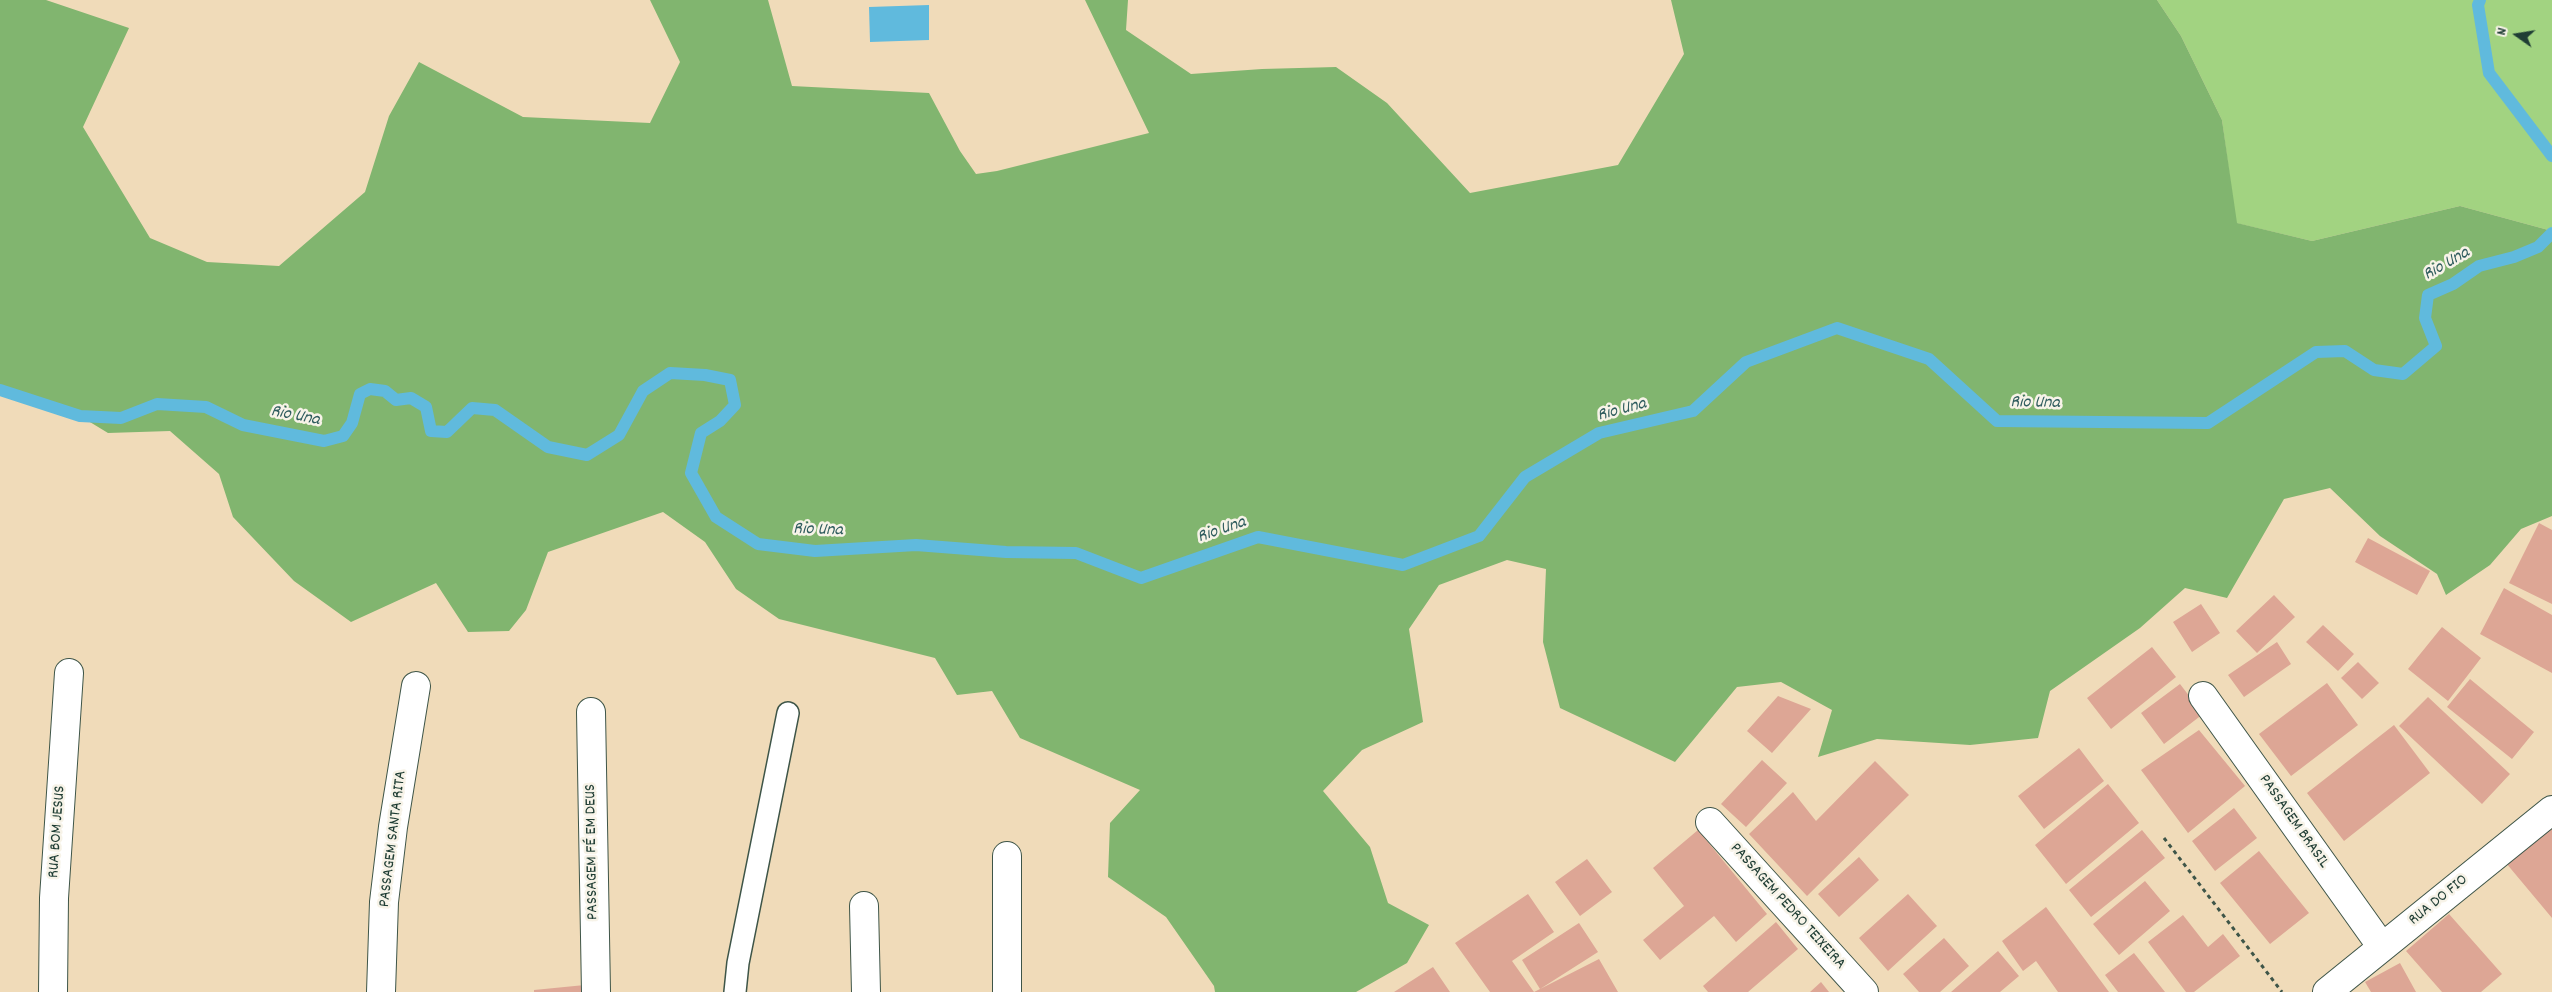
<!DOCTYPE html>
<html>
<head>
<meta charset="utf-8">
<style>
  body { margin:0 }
  #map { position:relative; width:2552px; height:992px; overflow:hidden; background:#f0dbb9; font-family:Dekko,sans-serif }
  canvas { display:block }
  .north { position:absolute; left:2492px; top:10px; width:50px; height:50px; -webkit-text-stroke:4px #f7f3e8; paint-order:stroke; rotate:283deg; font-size:14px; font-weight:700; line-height:20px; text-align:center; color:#1f3d34 }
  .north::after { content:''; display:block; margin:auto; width:18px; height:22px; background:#1f3d34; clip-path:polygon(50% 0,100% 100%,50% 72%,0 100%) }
</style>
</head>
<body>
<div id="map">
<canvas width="2552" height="992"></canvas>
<div class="north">N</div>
</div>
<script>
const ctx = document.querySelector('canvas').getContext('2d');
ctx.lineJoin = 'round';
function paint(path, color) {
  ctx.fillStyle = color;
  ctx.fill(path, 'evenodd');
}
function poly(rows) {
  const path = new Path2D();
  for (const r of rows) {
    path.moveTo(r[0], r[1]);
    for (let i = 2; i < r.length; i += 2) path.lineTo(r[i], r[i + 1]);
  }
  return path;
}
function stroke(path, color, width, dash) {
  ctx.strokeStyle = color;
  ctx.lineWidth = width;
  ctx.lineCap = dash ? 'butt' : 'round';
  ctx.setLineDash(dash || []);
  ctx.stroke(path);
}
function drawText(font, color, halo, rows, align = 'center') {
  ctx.font = font + ' Dekko,sans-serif';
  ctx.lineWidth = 5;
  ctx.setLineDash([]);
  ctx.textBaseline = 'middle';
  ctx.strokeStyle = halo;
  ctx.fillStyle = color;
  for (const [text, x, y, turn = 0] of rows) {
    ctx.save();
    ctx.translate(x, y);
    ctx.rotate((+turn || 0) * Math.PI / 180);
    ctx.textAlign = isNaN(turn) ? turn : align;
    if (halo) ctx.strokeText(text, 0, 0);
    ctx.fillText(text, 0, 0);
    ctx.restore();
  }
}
paint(poly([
  [2157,0,2552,0,2552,231,2460,206,2312,241,2236,223,2222,120,2181,36]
]), '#a2d381');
paint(poly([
  [0,0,46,0,129,28,83,127,150,238,207,262,279,266,365,192,389,116,419,62,523,117,650,123,680,62,650,0,768,0,792,86,929,93,960,151,976,174,997,171,1149,133,1085,0,1128,0,1126,30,1191,74,1262,69,1336,67,1387,103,1470,193,1618,165,1684,54,1671,0,2157,0,2181,36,2222,120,2237,223,2312,241,2460,206,2552,231,2552,516,2521,529,2490,565,2446,595,2437,574,2380,536,2330,488,2284,499,2227,598,2185,588,2140,628,2050,691,2038,738,1970,745,1877,739,1818,757,1832,710,1781,682,1737,687,1675,762,1560,708,1543,642,1546,569,1507,560,1439,585,1409,629,1423,722,1362,750,1323,791,1370,847,1388,903,1429,925,1407,963,1356,992,1215,992,1214,986,1166,917,1108,877,1110,823,1140,790,1020,738,992,691,957,695,935,658,779,619,736,589,705,542,663,512,548,552,526,610,509,631,468,632,436,583,351,622,294,581,233,517,219,474,170,431,108,433,80,416,0,390]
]), '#81b56f');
paint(poly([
  [929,5,929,40,870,42,869,7]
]), '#60badd');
stroke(poly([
  [2480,0,2478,5,2489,73,2552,156],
  [0,390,80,416,121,418,157,404,206,407,243,425,324,441,343,436,352,423,360,394,370,389,385,391,396,400,411,398,426,407,431,431,447,432,472,408,495,410,548,447,587,455,619,435,643,391,670,373,705,375,730,380,735,405,720,421,701,433,691,473,716,517,758,544,815,551,916,545,1006,552,1076,553,1141,578,1258,537,1403,565,1479,536,1525,477,1599,433,1693,411,1746,362,1837,328,1929,359,1997,421,2208,423,2316,352,2345,351,2374,370,2403,374,2436,346,2425,318,2428,295,2453,284,2479,266,2514,257,2538,247,2552,233]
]), '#60badd', 12);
paint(poly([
  [2539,523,2552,530,2552,604,2509,583],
  [2368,538,2430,571,2417,595,2355,562],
  [2504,588,2552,615,2552,673,2480,634],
  [2274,595,2295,617,2257,653,2236,631],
  [2201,604,2220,633,2192,652,2173,622],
  [2323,625,2354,654,2338,671,2306,642],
  [2442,627,2481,658,2448,701,2408,669],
  [2277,642,2291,664,2244,697,2228,675],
  [2152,647,2176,677,2111,729,2087,698],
  [2358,662,2379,683,2362,699,2341,678],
  [2470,679,2534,732,2512,759,2447,707],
  [2327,683,2358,725,2291,776,2259,734],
  [2180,684,2203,714,2164,744,2141,713],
  [1778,696,1811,709,1772,753,1747,731],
  [2428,697,2510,774,2482,804,2399,726],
  [2394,725,2430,773,2344,841,2307,793],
  [2199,730,2245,786,2188,833,2141,770],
  [2079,748,2104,781,2044,829,2018,796],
  [1762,760,1787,783,1746,827,1721,804],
  [1875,761,1909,795,1807,896,1749,834,1793,792,1816,821],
  [2108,784,2139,823,2066,884,2035,845],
  [2234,808,2257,838,2215,871,2192,841],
  [2552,824,2552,918,2506,863],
  [1698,830,1767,914,1736,942,1714,916,1660,960,1643,940,1684,906,1653,868],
  [2142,830,2165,858,2091,917,2069,890],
  [2259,851,2309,913,2270,944,2220,883],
  [1859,857,1879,880,1839,917,1818,894],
  [1587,859,1612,892,1580,916,1555,882],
  [2145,881,2170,911,2119,955,2093,924],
  [1528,894,1554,932,1512,961,1534,992,1490,992,1455,943],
  [1908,894,1937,926,1888,971,1859,938],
  [2046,907,2109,992,2058,992,2036,961,2023,971,2002,941],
  [2449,914,2502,974,2481,992,2442,992,2406,951],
  [2183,915,2208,947,2223,934,2240,956,2194,992,2186,992,2148,942],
  [1776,922,1798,949,1748,992,1708,992,1703,986],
  [1579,923,1598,952,1540,989,1599,959,1618,992,1534,992,1540,989,1522,960],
  [1944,938,1969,966,1940,992,1919,992,1903,974],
  [1998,951,2019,976,2000,992,1951,992],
  [2134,953,2165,992,2118,992,2105,975],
  [2400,963,2416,992,2371,992,2365,982],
  [1433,967,1450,992,1394,992],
  [1821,982,1829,992,1810,992],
  [595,984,595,992,534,992,534,990]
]), '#dda695');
const service = poly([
  [735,992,738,963,788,713]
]);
const minor = poly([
  [2203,696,2382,947],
  [591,712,596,992],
  [1710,822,1864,992],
  [864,906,866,992],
  [53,992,54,898,69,673],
  [381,992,384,902,393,827,416,686],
  [1007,992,1007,856],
  [2327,992,2552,810]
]);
stroke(service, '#3e5548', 24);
stroke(minor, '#3e5548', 30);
stroke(poly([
  [2164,838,2282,992]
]), '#3e5548', 3, [4, 4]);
stroke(service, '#fff', 21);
stroke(minor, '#fff', 28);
drawText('16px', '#1f3d34', '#f7f3e8', [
  ["PASSAGEM BRASIL",2293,822,55],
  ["RUA BOM JESUS",58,832,-86],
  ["PASSAGEM SANTA RITA",394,839,-83],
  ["PASSAGEM FÉ EM DEUS",593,852,-91],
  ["RUA DO FIO",2439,901,-39],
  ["PASSAGEM PEDRO TEIXEIRA",1787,907,48]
]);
drawText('italic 18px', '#2f5c5e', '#f7f3e8', [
  ["Rio Una",2447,265,-30],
  ["Rio Una",2035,404,1],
  ["Rio Una",1622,411,-15],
  ["Rio Una",295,417,11],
  ["Rio Una",818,531,2],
  ["Rio Una",1222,531,-19]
]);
</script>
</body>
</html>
